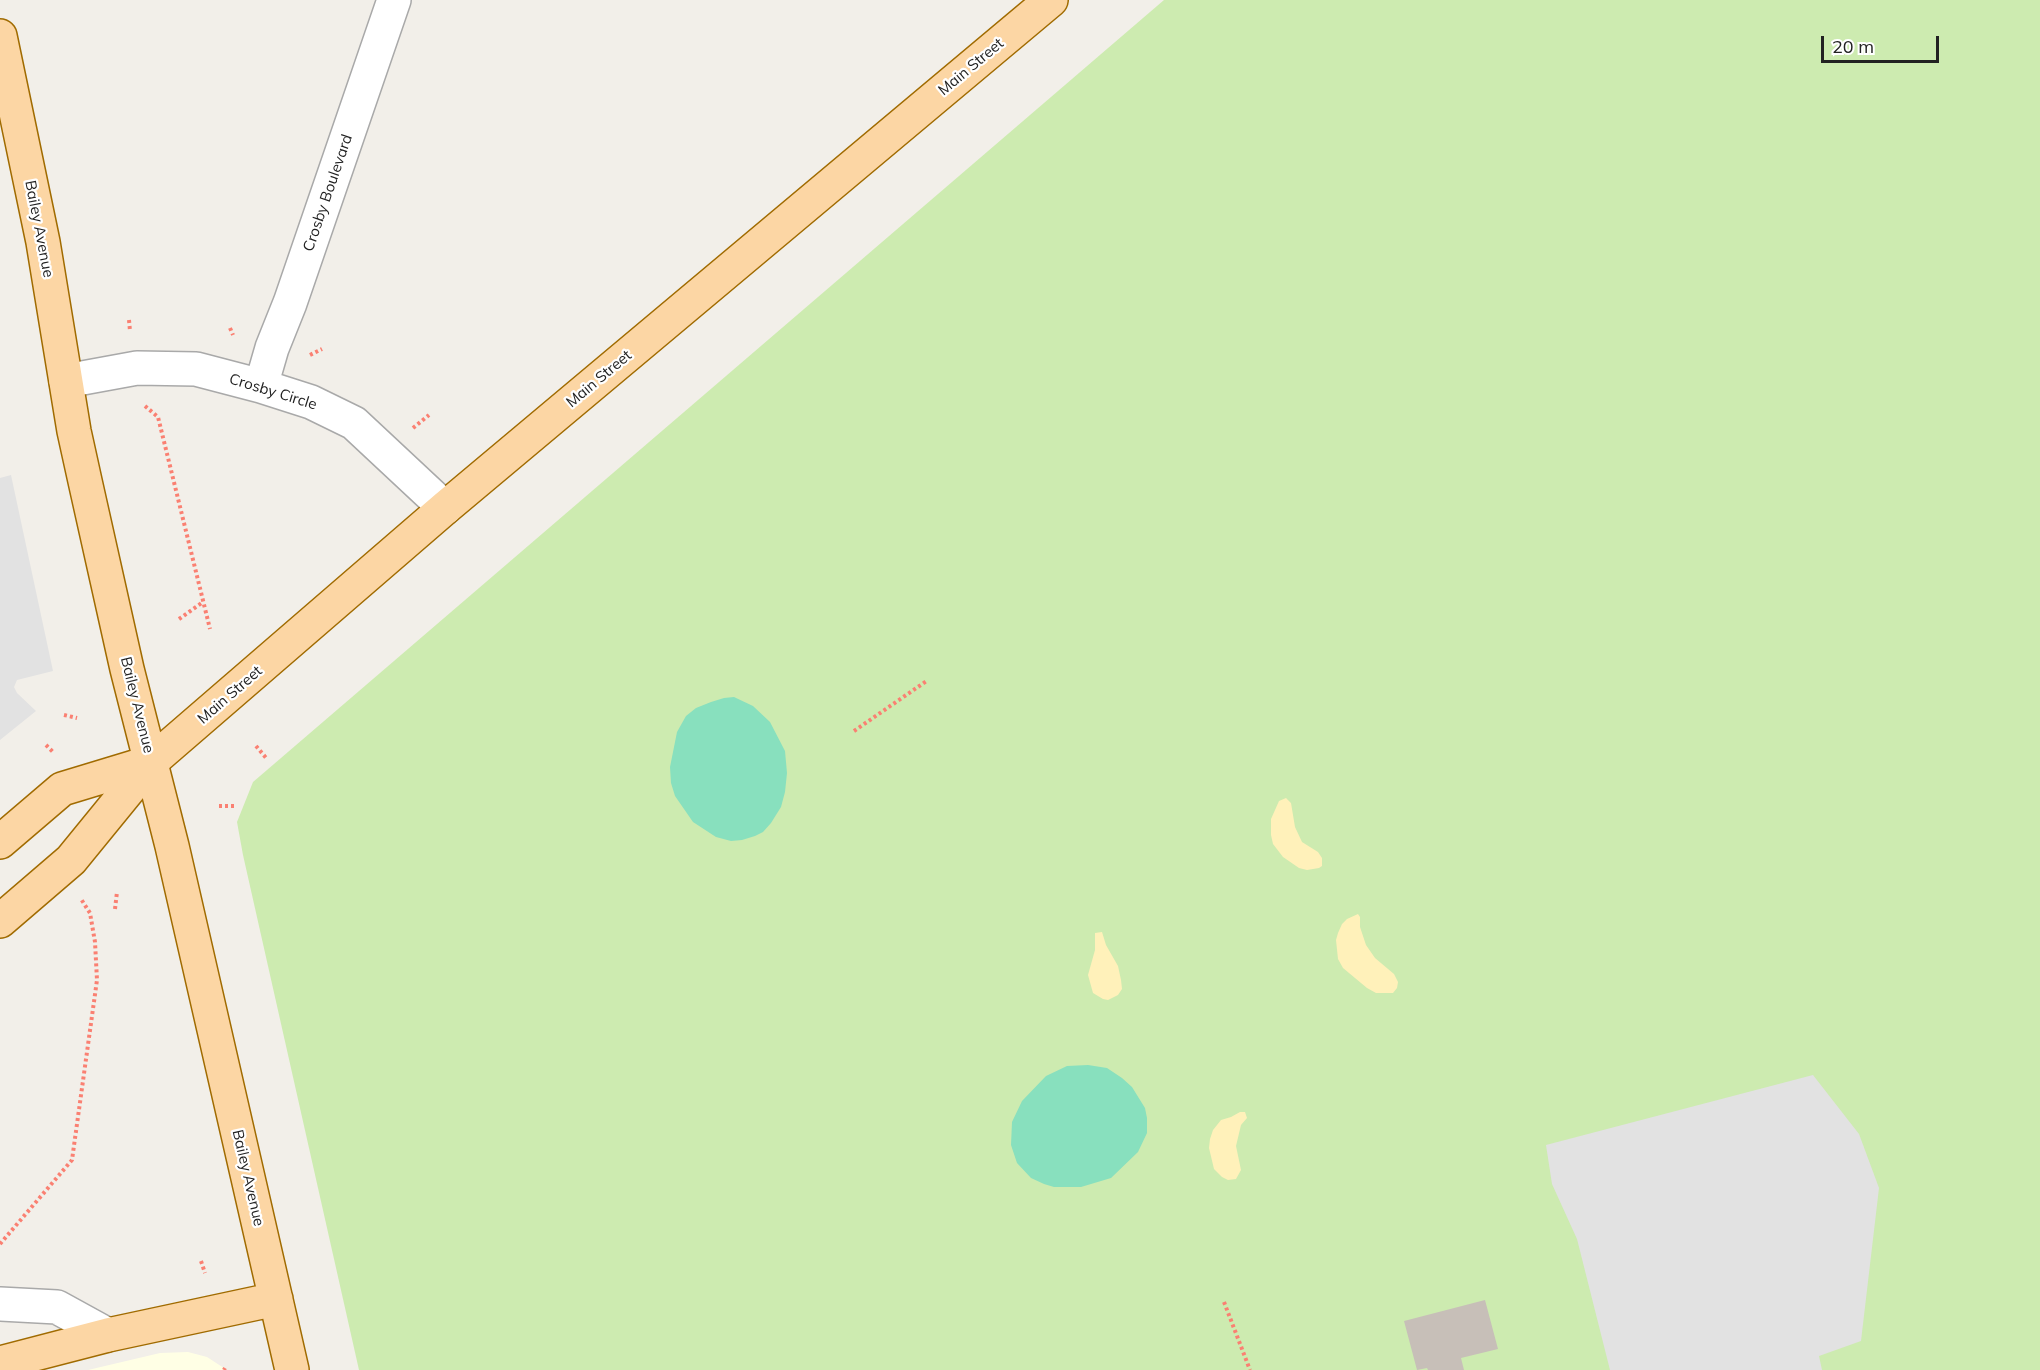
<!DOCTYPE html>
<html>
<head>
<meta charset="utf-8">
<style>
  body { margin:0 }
  #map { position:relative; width:2040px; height:1370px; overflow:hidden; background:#f2efe9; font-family:Mulish,sans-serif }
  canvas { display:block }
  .scale { position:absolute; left:1821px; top:36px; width:118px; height:27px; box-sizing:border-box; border:3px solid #222; border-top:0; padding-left:8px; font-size:18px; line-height:21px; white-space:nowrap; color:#222; -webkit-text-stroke:4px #fff; paint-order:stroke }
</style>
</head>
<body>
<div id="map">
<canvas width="2040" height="1370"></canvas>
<div class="scale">20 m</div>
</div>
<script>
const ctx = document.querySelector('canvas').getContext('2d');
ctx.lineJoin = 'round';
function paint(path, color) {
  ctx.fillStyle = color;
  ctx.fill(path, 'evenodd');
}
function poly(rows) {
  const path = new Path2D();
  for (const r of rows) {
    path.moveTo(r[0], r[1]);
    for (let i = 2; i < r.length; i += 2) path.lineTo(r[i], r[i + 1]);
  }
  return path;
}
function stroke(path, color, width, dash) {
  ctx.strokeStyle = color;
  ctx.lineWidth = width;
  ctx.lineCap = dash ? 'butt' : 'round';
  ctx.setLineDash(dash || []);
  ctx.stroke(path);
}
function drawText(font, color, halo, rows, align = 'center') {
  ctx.font = font + ' Mulish,sans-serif';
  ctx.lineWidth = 4.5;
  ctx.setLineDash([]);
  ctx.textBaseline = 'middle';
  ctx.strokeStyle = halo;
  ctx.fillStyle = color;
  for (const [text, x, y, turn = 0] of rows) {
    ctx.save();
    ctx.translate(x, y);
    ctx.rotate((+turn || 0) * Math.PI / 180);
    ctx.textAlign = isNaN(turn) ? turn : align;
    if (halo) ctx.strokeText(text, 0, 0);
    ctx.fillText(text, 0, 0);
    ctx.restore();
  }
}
paint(poly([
  [188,1352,207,1357,227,1370,88,1370,160,1353]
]), '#ffffe5');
paint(poly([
  [1164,0,2040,0,2040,1370,359,1370,243,855,237,822,253,782]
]), '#cdebb0');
paint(poly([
  [1286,798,1291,803,1295,827,1302,842,1318,852,1322,858,1322,866,1319,868,1307,870,1299,868,1283,857,1273,844,1271,835,1271,819,1279,801],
  [1358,914,1360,917,1360,927,1366,945,1375,958,1394,974,1398,982,1397,988,1393,993,1376,993,1367,988,1343,968,1338,959,1336,940,1338,933,1342,924,1347,919],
  [1102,932,1106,945,1118,966,1121,980,1122,989,1118,995,1108,1000,1103,999,1093,993,1088,975,1095,950,1095,933],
  [1240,1112,1245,1112,1247,1118,1241,1125,1236,1146,1241,1170,1236,1179,1228,1180,1222,1177,1214,1169,1209,1148,1210,1139,1213,1130,1221,1120,1231,1117]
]), '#fff1ba');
paint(poly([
  [734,697,753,706,770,722,785,751,787,773,785,792,781,807,771,823,763,832,755,836,742,840,731,841,716,837,693,822,675,796,671,783,670,767,677,732,686,716,696,708,711,702,724,698],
  [1088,1065,1107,1068,1122,1078,1132,1087,1145,1108,1147,1118,1147,1133,1138,1152,1111,1178,1081,1187,1054,1187,1044,1184,1031,1178,1017,1163,1011,1145,1012,1122,1022,1101,1046,1076,1067,1066]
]), '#88e0be');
paint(poly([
  [11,475,53,671,17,680,14,687,17,693,36,711,0,740,0,478],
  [1813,1075,1859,1134,1879,1188,1861,1341,1819,1356,1822,1370,1610,1370,1577,1239,1552,1184,1546,1145]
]), '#e2e2e2');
paint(poly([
  [1485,1300,1498,1349,1461,1358,1464,1370,1428,1370,1427,1368,1417,1370,1404,1321]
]), '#c7bfb8');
const minor = poly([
  [66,381,137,368,196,369,261,386,311,402,354,423,445,508],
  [261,386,272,348,290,303,394,0],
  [0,1304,57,1307,108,1335]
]);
const major = poly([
  [0,36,43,242,74,431,85,481,127,669,172,846,292,1370],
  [0,842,62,789,151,762],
  [0,921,71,860,151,762,445,508,1051,0],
  [0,1363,108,1335,276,1299]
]);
stroke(minor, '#a9a9a9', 36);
stroke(major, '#a06b00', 36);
stroke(poly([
  [129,320,130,331],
  [230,328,233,335],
  [310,355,322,349],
  [145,406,158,417,210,629],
  [413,428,429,415],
  [179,619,203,602],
  [64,715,77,718],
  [854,731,928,680],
  [46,745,53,752],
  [256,746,267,759],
  [219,806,235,806],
  [115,909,117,892],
  [0,1244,72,1160,97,980,95,942,90,913,81,899],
  [201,1261,205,1273],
  [1224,1302,1250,1370],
  [224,1370,225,1368]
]), '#fa8072', 4, [3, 3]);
stroke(minor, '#fff', 33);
stroke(major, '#fcd6a4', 33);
drawText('15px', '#222', '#fff', [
  ["Main Street",971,67,-40],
  ["Crosby Boulevard",328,193,-71],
  ["Bailey Avenue",39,229,79],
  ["Main Street",599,379,-40],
  ["Crosby Circle",273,392,17],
  ["Main Street",230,695,-41],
  ["Bailey Avenue",137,705,76],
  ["Bailey Avenue",248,1178,77]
]);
</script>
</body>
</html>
